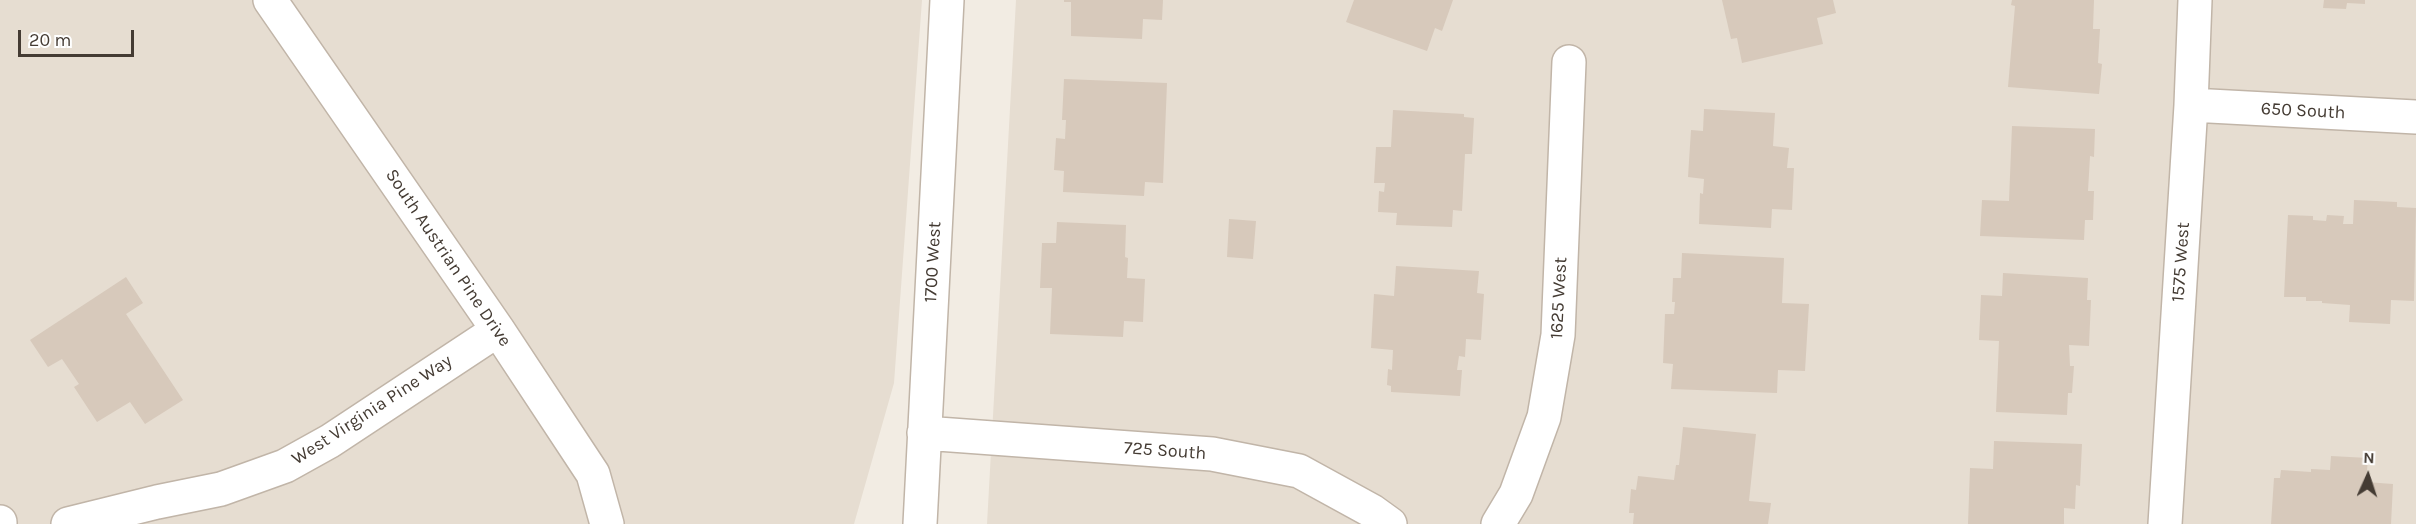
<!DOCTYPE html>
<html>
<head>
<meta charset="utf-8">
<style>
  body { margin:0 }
  #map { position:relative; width:2416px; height:524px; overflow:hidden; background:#f2ece3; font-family:Karla,sans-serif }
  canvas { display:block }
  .north { position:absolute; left:2338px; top:446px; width:60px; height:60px; -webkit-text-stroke:4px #fff; paint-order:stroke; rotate:3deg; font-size:16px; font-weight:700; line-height:24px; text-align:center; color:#443b33 }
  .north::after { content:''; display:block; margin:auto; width:21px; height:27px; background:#443b33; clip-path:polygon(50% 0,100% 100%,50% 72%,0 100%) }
  .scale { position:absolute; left:18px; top:30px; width:116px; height:27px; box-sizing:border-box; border:3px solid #443b33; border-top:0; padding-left:8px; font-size:18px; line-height:21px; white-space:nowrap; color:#443b33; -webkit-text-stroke:4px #fff; paint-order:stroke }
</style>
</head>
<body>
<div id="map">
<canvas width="2416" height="524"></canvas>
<div class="north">N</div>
<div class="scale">20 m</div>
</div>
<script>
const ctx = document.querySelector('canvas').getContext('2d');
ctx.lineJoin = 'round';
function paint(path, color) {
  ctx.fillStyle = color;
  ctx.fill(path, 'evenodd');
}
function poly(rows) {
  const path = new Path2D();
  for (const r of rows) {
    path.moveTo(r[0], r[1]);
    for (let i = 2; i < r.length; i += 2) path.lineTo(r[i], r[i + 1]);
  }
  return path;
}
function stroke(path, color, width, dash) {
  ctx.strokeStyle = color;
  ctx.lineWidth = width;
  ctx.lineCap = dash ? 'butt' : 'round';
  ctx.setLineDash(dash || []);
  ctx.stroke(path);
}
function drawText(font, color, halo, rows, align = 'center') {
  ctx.font = font + ' Karla,sans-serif';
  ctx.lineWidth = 4.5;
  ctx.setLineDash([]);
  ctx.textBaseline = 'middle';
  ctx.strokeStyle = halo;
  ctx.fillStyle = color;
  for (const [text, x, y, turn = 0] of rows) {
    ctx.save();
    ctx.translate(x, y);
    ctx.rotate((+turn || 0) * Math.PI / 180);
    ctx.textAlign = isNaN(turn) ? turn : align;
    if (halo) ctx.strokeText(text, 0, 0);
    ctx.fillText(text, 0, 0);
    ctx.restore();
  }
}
paint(poly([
  [0,0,922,0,894,383,854,524,0,524],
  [1016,0,2416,0,2416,524,987,524]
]), '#e6ddd1');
paint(poly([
  [1064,0,1163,0,1162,20,1143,19,1142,39,1071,36,1071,2,1064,2],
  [1354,0,1453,0,1442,31,1435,28,1427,51,1346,22],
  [1722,0,1833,0,1836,13,1817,18,1823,44,1742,63,1737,38,1731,39],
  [2012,0,2094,0,2093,29,2100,29,2098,63,2102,64,2099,94,2008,87,2015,6,2011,5],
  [2324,0,2365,0,2365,4,2347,3,2346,9,2323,8],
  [1064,79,1167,83,1163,183,1145,182,1144,196,1063,192,1064,171,1054,170,1056,138,1065,139,1066,120,1062,120],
  [1704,109,1775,113,1773,146,1789,148,1787,168,1794,168,1792,210,1772,209,1771,228,1699,224,1700,193,1703,194,1704,179,1688,177,1691,130,1703,131],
  [1393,110,1464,114,1464,117,1474,118,1472,154,1465,154,1462,211,1453,210,1452,227,1396,225,1397,213,1378,212,1379,191,1384,192,1385,183,1374,183,1376,147,1391,147],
  [2012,126,2095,129,2094,157,2090,156,2088,191,2094,191,2093,220,2085,220,2084,240,1980,236,1982,200,2009,201],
  [2354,200,2397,202,2397,207,2416,208,2414,301,2391,300,2390,324,2349,322,2350,305,2322,303,2322,301,2306,301,2306,297,2284,297,2288,215,2313,216,2313,220,2326,221,2327,215,2344,216,2343,224,2353,224],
  [1229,219,1256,221,1253,259,1227,257],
  [1057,222,1126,225,1125,257,1128,258,1127,278,1145,279,1143,322,1124,321,1123,337,1050,334,1052,288,1040,288,1042,243,1056,243],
  [1682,253,1784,258,1782,303,1809,304,1805,371,1778,370,1777,393,1671,389,1673,364,1663,363,1665,314,1674,314,1675,302,1672,302,1673,278,1681,278],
  [1396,266,1479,271,1477,293,1484,294,1481,340,1466,339,1465,357,1459,356,1457,370,1462,370,1460,396,1391,392,1391,386,1387,385,1388,369,1392,370,1393,350,1371,348,1374,294,1394,296],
  [2003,273,2088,278,2087,300,2091,300,2089,346,2069,345,2070,366,2074,366,2072,393,2068,393,2067,415,1996,412,1999,341,1979,340,1981,295,2002,296],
  [126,277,143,303,126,314,183,400,145,424,130,402,97,422,74,387,79,384,62,359,48,367,30,340],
  [1683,427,1756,434,1749,501,1771,503,1768,524,1633,524,1634,513,1629,513,1631,489,1636,490,1638,476,1674,480,1676,465,1679,465],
  [1994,441,2082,444,2080,486,2076,485,2075,509,2064,508,2064,524,1968,524,1970,468,1993,469],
  [2331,456,2368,458,2366,482,2393,484,2391,524,2271,524,2274,478,2280,478,2281,470,2311,472,2311,469,2330,470]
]), '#d7c9bb');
const minor = poly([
  [270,0,498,330,593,474,607,524],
  [2191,105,2416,117],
  [924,433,1212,454,1299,471,1372,511,1390,524],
  [0,522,0,524],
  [68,524,157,502,221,489,285,466,330,441,498,330],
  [920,524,947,0],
  [1498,524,1516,494,1544,417,1558,335,1569,62],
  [2165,524,2191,105,2195,0]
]);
stroke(minor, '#c1b5a8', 36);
stroke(minor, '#fff', 33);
drawText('18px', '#443b33', '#fff', [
  ["650 South",2303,111,3],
  ["South Austrian Pine Drive",448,258,56],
  ["1700 West",933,262,-87],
  ["1575 West",2181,262,-86],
  ["1625 West",1559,298,-87],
  ["West Virginia Pine Way",372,410,-33],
  ["725 South",1165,451,4]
]);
</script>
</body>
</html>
